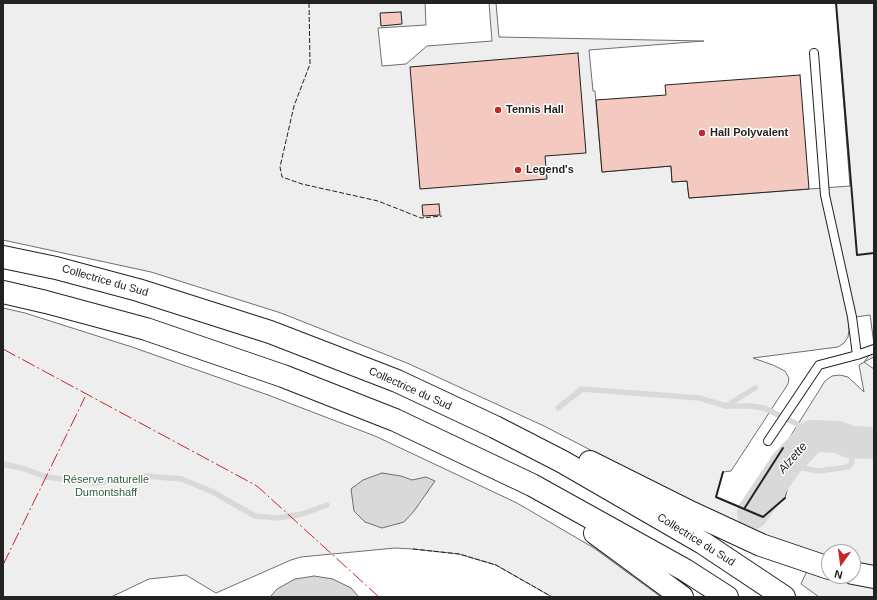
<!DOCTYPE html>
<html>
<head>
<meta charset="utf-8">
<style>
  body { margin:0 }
  #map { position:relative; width:877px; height:600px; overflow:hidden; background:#fff; font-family:Helvetica,sans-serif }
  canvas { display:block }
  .frame { position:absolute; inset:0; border:4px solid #222; pointer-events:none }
  .north { position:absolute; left:821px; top:544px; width:40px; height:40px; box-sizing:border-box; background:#fff; border:1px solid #a7a7a7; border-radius:50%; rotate:194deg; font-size:11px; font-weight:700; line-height:16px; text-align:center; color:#222 }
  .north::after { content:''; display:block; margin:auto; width:14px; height:18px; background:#c62828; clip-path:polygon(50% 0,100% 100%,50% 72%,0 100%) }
</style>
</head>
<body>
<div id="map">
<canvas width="877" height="600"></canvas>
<div class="frame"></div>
<div class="north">N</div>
</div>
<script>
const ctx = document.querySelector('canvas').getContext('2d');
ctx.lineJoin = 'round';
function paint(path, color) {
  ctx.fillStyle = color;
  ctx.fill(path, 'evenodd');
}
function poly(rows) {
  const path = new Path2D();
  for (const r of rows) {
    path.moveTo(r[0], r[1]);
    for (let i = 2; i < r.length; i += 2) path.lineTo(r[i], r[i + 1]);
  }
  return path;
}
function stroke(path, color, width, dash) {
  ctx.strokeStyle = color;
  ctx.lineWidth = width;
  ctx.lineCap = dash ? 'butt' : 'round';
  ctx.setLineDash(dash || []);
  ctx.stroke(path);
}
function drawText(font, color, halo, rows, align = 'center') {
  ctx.font = font + ' Helvetica,sans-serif';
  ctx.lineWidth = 3;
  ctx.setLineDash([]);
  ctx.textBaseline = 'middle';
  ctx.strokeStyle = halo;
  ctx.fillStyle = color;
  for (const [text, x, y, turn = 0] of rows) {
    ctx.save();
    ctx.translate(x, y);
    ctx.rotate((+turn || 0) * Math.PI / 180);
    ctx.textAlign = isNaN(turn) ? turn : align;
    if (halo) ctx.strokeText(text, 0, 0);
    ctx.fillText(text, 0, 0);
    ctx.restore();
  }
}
const green = poly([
  [3,3,425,3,426,25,378,28,382,66,406,64,427,46,492,41,489,3,496,3,499,37,704,41,589,50,593,91,595,91,602,172,671,166,672,182,687,181,689,198,850,186,836,3,874,3,874,344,870,315,848,318,849,330,848,337,844,343,838,347,753,358,773,365,785,371,789,378,788,384,731,471,723,472,716,497,763,517,785,498,790,478,814,449,837,437,812,436,790,451,783,448,825,381,832,376,840,375,848,377,864,392,859,365,864,362,874,349,874,357,864,362,874,369,874,567,853,564,853,552,829,552,829,558,763,537,695,504,544,426,407,363,281,313,151,272,3,240,3,3],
  [3,308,25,313,132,347,268,395,375,436,517,503,594,548,661,597,552,597,496,565,459,554,413,549,395,548,301,557,291,560,216,593,186,575,149,579,111,597,3,597,3,308],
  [807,571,839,580,874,587,874,597,819,597,801,584,807,571]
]);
paint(green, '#eee');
stroke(green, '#6f6f6f', 1);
const water = poly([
  [812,436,838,437,814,449,790,478,785,498,763,517,744,509,783,448,790,451,812,436],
  [382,473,401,476,412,480,426,477,435,481,414,511,404,522,382,528,365,522,354,511,351,489,363,480,382,473],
  [314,576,333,579,351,588,359,597,270,597,277,589,295,579,314,576]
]);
paint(water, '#d9d9d9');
stroke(water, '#6f6f6f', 1);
stroke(poly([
  [726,406,755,388],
  [558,408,582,389,699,398,726,406,750,406,764,408,797,424,812,436],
  [3,464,25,469,46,477,95,483,146,476,182,479,213,492,255,516,278,518,302,514,327,505],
  [792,466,818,471,848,467,852,462,850,442]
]), '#d9d9d9', 5.5);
stroke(poly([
  [753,513,785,465,812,436,838,437,850,442,874,443]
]), '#d9d9d9', 32);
const building = poly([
  [401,12,402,24,381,26,380,13,401,12],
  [578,53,586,153,545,156,547,179,420,189,410,67,578,53],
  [800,75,809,189,689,198,687,181,672,182,671,166,602,172,596,100,666,95,665,85,800,75],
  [439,204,440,215,423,216,422,205,439,204]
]);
paint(building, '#f3c9c0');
stroke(building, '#222', 1);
const service = poly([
  [814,53,825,195,852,317,857,355],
  [768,441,819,365,857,355,874,349]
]);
const motorway = poly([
  [3,257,56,268,138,290,270,332,397,381,495,427,563,462,703,543,784,597],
  [3,292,46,302,146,329,283,376,395,420,532,485,685,570,727,597],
  [590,462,692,513,761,545,829,568],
  [595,533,682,597],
  [853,573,874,577]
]);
stroke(service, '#222', 10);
stroke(motorway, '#222', 24);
stroke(service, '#fff', 8);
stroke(motorway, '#fff', 22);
stroke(poly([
  [309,3,310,64,294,106,280,167,282,177,302,184,378,201,421,218,442,216],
  [413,549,459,554,496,565,552,597]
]), '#222', 1, [5, 2]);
stroke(poly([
  [836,3,857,255,874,253],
  [723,472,716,497,763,517,785,498],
  [744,509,783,448]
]), '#222', 2);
stroke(poly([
  [3,349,257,486,379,597],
  [3,565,85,397]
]), '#c62828', 1, [14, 3, 2, 3]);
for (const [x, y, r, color] of [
  [498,110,4,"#c62828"],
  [702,133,4,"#c62828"],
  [518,170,4,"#c62828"]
]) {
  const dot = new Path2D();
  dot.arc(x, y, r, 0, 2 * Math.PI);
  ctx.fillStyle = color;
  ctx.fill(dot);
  stroke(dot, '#fff', 1.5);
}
drawText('bold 11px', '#222', '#fff', [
  ["Tennis Hall",506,110],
  ["Hall Polyvalent",710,133],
  ["Legend's",526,170]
], 'left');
drawText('11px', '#222', '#fff', [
  ["Collectrice du Sud",105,281,16],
  ["Collectrice du Sud",410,389,24],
  ["Collectrice du Sud",696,540,32]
]);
drawText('11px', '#2f5e38', '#fff', [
  ["Réserve naturelle",106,480],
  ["Dumontshaff",106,493]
]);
drawText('italic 12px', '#222', '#fff', [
  ["Alzette",793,458,-49]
]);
</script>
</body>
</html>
